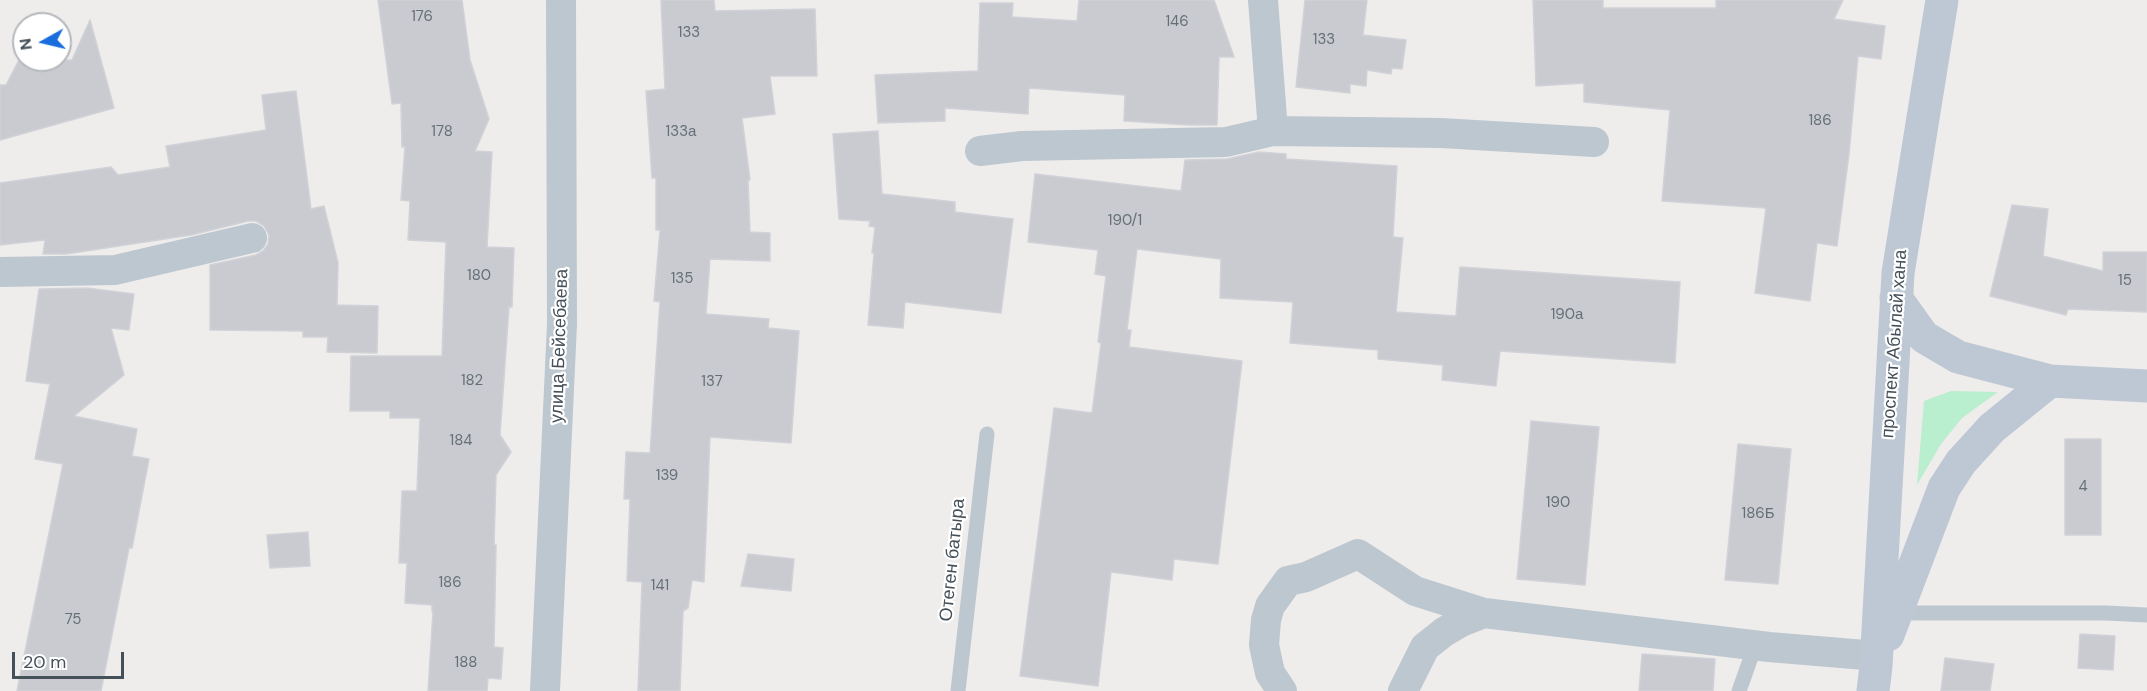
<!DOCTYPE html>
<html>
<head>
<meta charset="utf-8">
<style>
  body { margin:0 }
  #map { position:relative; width:2147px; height:691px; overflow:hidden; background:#efecec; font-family:"DM Sans",sans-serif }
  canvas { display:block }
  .north { position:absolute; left:12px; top:12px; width:60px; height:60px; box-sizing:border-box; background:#fff; border:2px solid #b5b9bd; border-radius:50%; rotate:262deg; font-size:16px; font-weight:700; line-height:24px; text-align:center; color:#455059 }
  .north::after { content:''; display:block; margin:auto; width:21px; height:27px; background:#1a6ddc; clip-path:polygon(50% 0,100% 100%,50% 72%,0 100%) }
  .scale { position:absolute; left:12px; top:652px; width:112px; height:27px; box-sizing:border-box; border:3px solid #455059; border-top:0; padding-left:8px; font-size:18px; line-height:21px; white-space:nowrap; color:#455059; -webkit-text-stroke:4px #fff; paint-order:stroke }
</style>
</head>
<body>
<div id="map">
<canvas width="2147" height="691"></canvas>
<div class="north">N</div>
<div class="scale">20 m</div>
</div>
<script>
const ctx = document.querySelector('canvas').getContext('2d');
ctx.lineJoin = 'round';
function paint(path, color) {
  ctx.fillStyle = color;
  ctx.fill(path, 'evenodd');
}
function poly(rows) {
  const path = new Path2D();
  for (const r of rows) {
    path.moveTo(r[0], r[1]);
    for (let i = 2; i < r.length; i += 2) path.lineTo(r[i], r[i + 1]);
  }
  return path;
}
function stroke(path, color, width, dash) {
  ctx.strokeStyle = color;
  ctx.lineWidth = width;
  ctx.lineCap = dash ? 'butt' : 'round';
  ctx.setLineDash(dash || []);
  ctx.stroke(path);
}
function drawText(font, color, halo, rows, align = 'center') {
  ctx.font = font + ' "DM Sans",sans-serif';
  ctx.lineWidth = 4.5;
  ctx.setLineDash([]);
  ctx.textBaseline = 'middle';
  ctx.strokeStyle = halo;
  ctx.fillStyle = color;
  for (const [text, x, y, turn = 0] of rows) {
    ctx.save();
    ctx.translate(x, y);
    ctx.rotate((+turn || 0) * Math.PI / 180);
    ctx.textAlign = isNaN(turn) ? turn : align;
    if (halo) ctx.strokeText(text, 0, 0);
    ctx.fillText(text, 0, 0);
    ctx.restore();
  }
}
paint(poly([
  [1951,391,1998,392,1962,418,1941,444,1917,485,1924,401]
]), '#b9eece');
const building = poly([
  [378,0,462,0,470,60,489,119,475,151,492,152,487,247,514,248,512,307,509,307,500,435,511,452,496,475,494,545,496,545,494,647,503,648,501,679,488,678,487,691,428,691,433,612,432,611,432,605,405,603,407,563,399,563,402,491,417,491,420,418,390,418,390,411,350,411,351,356,442,356,446,242,408,240,410,201,401,200,405,147,402,147,401,103,392,104,378,0],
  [661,0,714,0,715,11,815,9,817,76,770,76,775,114,742,118,750,180,748,180,750,232,770,233,770,261,710,259,706,314,769,319,768,328,799,331,791,443,710,437,704,582,692,580,688,608,683,611,680,691,638,691,642,582,627,581,630,499,624,499,626,452,650,453,660,302,654,301,660,230,656,230,656,178,652,178,646,91,665,89,661,0],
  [1079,0,1214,0,1234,57,1219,57,1217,125,1190,125,1124,121,1125,95,1029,88,1028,114,945,108,945,121,878,123,875,75,978,71,980,3,1013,3,1012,17,1077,21,1079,0],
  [1305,0,1367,0,1363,35,1406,40,1402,69,1392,68,1391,74,1367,70,1366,86,1350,84,1350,93,1296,87,1305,0],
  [1533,0,1603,0,1603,8,1716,8,1716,0,1843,0,1834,19,1885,26,1881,59,1858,56,1849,154,1837,246,1817,243,1810,301,1755,293,1766,208,1662,201,1670,110,1584,102,1584,83,1536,86,1533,0],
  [90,20,114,108,0,140,0,85,6,85,19,60,72,60,90,20],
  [296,91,311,209,324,206,338,263,337,305,378,306,377,353,327,352,328,337,303,337,303,331,210,330,210,265,256,255,263,251,268,244,269,235,264,226,256,221,248,221,191,235,66,254,43,254,45,240,0,245,0,183,111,167,118,175,170,167,166,146,266,130,262,95,296,91],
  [878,131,882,194,955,202,955,212,1013,219,1001,313,905,302,903,328,868,325,874,253,872,253,875,227,869,226,870,221,839,219,833,134,878,131],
  [1259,152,1286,154,1286,159,1397,166,1393,237,1403,238,1396,312,1456,316,1460,267,1680,282,1675,363,1500,351,1496,386,1442,380,1443,365,1378,359,1378,350,1290,343,1293,302,1220,298,1221,259,1137,249,1127,330,1131,330,1129,347,1242,361,1218,564,1174,559,1172,580,1111,572,1098,686,1020,676,1054,408,1092,413,1101,343,1098,342,1106,276,1095,274,1098,250,1028,242,1035,174,1181,191,1185,160,1227,159,1259,152],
  [2012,205,2048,209,2043,256,2103,271,2103,252,2147,252,2147,312,2068,309,2066,315,1990,296,2012,205],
  [87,288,134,294,129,330,111,328,124,375,74,416,137,429,132,456,149,459,132,548,129,548,101,691,17,691,63,464,35,459,50,384,26,381,39,289,87,288],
  [1531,421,1599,427,1585,585,1517,579,1531,421],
  [2065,439,2101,439,2101,535,2065,535,2065,439],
  [1738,444,1791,449,1778,584,1725,580,1738,444],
  [308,532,310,566,270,568,267,535,308,532],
  [748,554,794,559,791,591,741,586,748,554],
  [2080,634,2115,636,2113,670,2078,668,2080,634],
  [1642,654,1715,659,1713,691,1639,691,1642,654],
  [1945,658,1994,664,1990,691,1941,691,1945,658]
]);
paint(building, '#c9cbd1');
stroke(building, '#d0d2d8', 1.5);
stroke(poly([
  [1896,613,2106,613,2147,615],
  [958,691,987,434],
  [1739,691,1755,646]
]), '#bdc7cf', 15);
stroke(poly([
  [1263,0,1273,131],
  [980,151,1022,146,1226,142,1273,131,1441,133,1594,142],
  [0,272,115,270,252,238],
  [545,691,562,324,561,0],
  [1282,691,1270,673,1264,645,1266,620,1270,606,1288,581,1306,577,1358,554,1415,591,1484,613,1769,647,1877,656],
  [1403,691,1425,647,1444,632,1461,622,1484,613]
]), '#bdc7cf', 30);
stroke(poly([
  [1896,298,1924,337,1958,357,2050,381,2147,386],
  [1888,635,1944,488,1961,462,1992,428,2050,381],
  [1873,691,1876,666,1898,273,1942,0]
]), '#bdc8d4', 33);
drawText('15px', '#666f77', null, [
  ["176",422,17],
  ["146",1177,22],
  ["133",689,33],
  ["133",1324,40],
  ["186",1820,121],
  ["178",442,132],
  ["133а",681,132],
  ["190/1",1125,221],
  ["180",479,276],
  ["135",682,279],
  ["15",2125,281],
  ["190а",1567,315],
  ["182",472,381],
  ["137",712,382],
  ["184",461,441],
  ["139",667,476],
  ["4",2083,487],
  ["190",1558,503],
  ["186Б",1758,514],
  ["186",450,583],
  ["141",660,586],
  ["75",73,620],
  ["188",466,663]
]);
drawText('18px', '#455059', '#fff', [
  ["проспект Абылай хана",1895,344,-86],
  ["улица Бейсебаева",560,346,-88],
  ["Отеген батыра",953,560,-84]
]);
</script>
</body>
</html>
